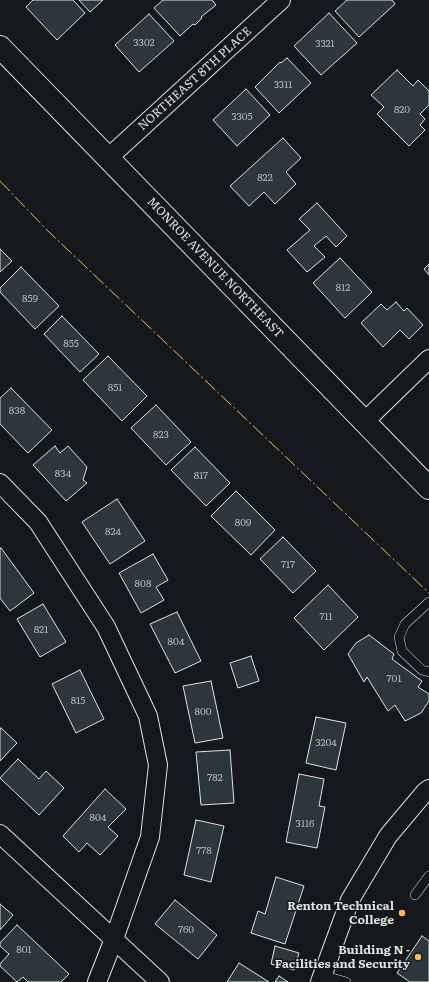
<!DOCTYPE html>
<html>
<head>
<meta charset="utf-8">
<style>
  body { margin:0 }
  canvas { display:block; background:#14181c }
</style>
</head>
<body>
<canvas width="429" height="982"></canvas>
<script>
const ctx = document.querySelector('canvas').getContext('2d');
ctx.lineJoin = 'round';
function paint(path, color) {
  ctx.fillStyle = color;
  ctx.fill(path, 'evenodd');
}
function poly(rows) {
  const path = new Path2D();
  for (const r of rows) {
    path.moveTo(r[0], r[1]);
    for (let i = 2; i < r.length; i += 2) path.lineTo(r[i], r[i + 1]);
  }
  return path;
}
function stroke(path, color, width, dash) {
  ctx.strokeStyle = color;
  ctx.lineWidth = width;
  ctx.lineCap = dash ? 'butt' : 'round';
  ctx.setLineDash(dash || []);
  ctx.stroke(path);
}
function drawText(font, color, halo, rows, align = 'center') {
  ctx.font = font + ' Literata,serif';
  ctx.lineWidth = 3;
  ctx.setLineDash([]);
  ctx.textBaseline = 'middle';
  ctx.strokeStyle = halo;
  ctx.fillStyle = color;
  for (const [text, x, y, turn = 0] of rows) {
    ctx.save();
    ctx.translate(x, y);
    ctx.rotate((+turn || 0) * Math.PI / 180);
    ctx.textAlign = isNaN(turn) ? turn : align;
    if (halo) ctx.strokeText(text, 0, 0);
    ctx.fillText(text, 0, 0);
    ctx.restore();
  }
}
const building = poly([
  [33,0,73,0,85,13,57,40,26,7,33,0],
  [79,0,103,0,90,12,79,0],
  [163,0,212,0,216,5,201,17,202,18,195,25,193,24,180,36,154,8,163,0],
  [347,0,392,0,395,4,359,37,335,11,347,0],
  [329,13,357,43,321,75,294,46,329,13],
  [149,14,174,41,139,72,115,45,149,14],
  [287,58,311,83,279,113,255,87,280,62,281,63,287,58],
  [397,70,413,86,418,80,429,91,429,105,420,114,425,119,420,125,425,130,409,146,377,114,384,107,371,95,397,70],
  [246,89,270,115,237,146,213,120,246,89],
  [283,138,301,158,286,172,296,184,275,204,264,192,249,206,230,186,283,138],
  [317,203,347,236,336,247,326,236,314,246,325,257,307,272,287,250,310,230,299,219,317,203],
  [0,249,12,261,0,272,0,249],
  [340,258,372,292,345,318,313,283,340,258],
  [429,264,429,275,424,269,429,264],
  [21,267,59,306,35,329,0,292,0,288,21,267],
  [396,302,404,311,407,308,423,325,409,339,400,330,383,347,361,323,381,304,387,310,396,302],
  [62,316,99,354,80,372,44,334,62,316],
  [108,356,147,396,122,421,83,380,108,356],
  [11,388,52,430,28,453,0,424,0,398,11,388],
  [156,405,191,442,166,465,131,428,156,405],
  [55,446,60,453,68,446,87,467,83,480,87,483,66,501,33,465,55,446],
  [195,447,230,483,206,506,171,470,195,447],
  [236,491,275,530,251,555,211,516,236,491],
  [117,499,145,541,110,564,82,522,117,499],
  [283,537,316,571,293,593,260,559,283,537],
  [1,548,34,593,10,611,0,598,0,549,1,548],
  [153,554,168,580,156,587,164,600,141,613,119,573,153,554],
  [328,585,358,617,324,650,294,618,328,585],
  [43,604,66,642,40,657,17,619,43,604],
  [177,612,201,661,175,673,150,624,177,612],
  [369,635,394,654,392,659,422,681,418,687,429,694,429,701,421,713,405,721,395,705,388,711,367,677,364,682,348,654,356,643,369,635],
  [251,656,259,681,238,688,230,663,251,656],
  [80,670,104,719,76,733,52,684,80,670],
  [211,681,223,738,195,743,183,686,211,681],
  [316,717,346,723,336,770,306,763,316,717],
  [1,728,17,743,0,761,0,730,1,728],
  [230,750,234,803,201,805,196,752,230,750],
  [18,759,39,779,46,771,64,788,39,815,0,778,18,759],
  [299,774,324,779,319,806,325,807,317,848,286,842,299,774],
  [105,789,126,809,108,827,118,836,100,855,87,843,79,852,63,836,105,789],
  [196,820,224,826,211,882,184,875,196,820],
  [276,877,304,886,285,944,251,933,258,911,265,914,276,877],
  [175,900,217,935,198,959,155,924,175,900],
  [0,904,13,915,0,930,0,904],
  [17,925,69,974,61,982,28,982,23,977,17,982,0,966,0,964,9,954,0,946,0,943,17,925],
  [422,936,429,941,429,982,410,982,397,973,422,936],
  [275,946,299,953,294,970,271,964,275,946],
  [239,963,269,982,227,982,239,963],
  [279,976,288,982,275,982,279,976]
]);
paint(building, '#2c363c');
stroke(building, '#d8e6dc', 1);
const lane = poly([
  [429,602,405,624,399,637,402,651,422,670,429,672],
  [415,895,429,876],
  [322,975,346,982]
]);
const street = poly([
  [108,158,281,0],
  [364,422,429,359],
  [0,483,38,522,106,627,148,716,158,765,150,837,114,939,97,982],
  [0,834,160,982],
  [320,982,350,900,388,836,425,792,429,789]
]);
const secondary = poly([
  [0,47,429,488]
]);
stroke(lane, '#d8e6dc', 10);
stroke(street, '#d8e6dc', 20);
stroke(secondary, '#d8e6dc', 24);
stroke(lane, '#14181c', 9);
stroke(street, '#14181c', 18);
stroke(secondary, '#14181c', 22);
stroke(poly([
  [0,181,47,230,429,593]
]), '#ffb74d', 1, [14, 3, 2, 3]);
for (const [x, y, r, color] of [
  [402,913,4,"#ffb74d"],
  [418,957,4,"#ffb74d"]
]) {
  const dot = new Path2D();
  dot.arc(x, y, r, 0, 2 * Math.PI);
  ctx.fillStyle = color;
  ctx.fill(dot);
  stroke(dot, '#14181c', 1.5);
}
drawText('10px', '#adbab4', null, [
  ["3302",144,43],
  ["3321",325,44],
  ["3311",283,85],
  ["820",402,110],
  ["3305",242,117],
  ["822",265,178],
  ["812",343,288],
  ["859",30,299],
  ["855",71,344],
  ["851",115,388],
  ["838",17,411],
  ["823",161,435],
  ["834",63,474],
  ["817",201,476],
  ["809",243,523],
  ["824",113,532],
  ["717",288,565],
  ["808",143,584],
  ["711",326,617],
  ["821",41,630],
  ["804",176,642],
  ["701",394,679],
  ["815",78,701],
  ["800",203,712],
  ["3204",326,743],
  ["782",215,778],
  ["804",98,818],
  ["3116",305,824],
  ["778",204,851],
  ["760",186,930],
  ["801",24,950]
]);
drawText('12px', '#d8e6dc', '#14181c', [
  ["NORTHEAST 8TH PLACE",195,79,-42],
  ["MONROE AVENUE NORTHEAST",215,268,46]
]);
drawText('bold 12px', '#d8e6dc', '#14181c', [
  ["Renton Technical",394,906],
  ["College",394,920],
  ["Building N -",410,950],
  ["Facilities and Security",410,964]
], 'right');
</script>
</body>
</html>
